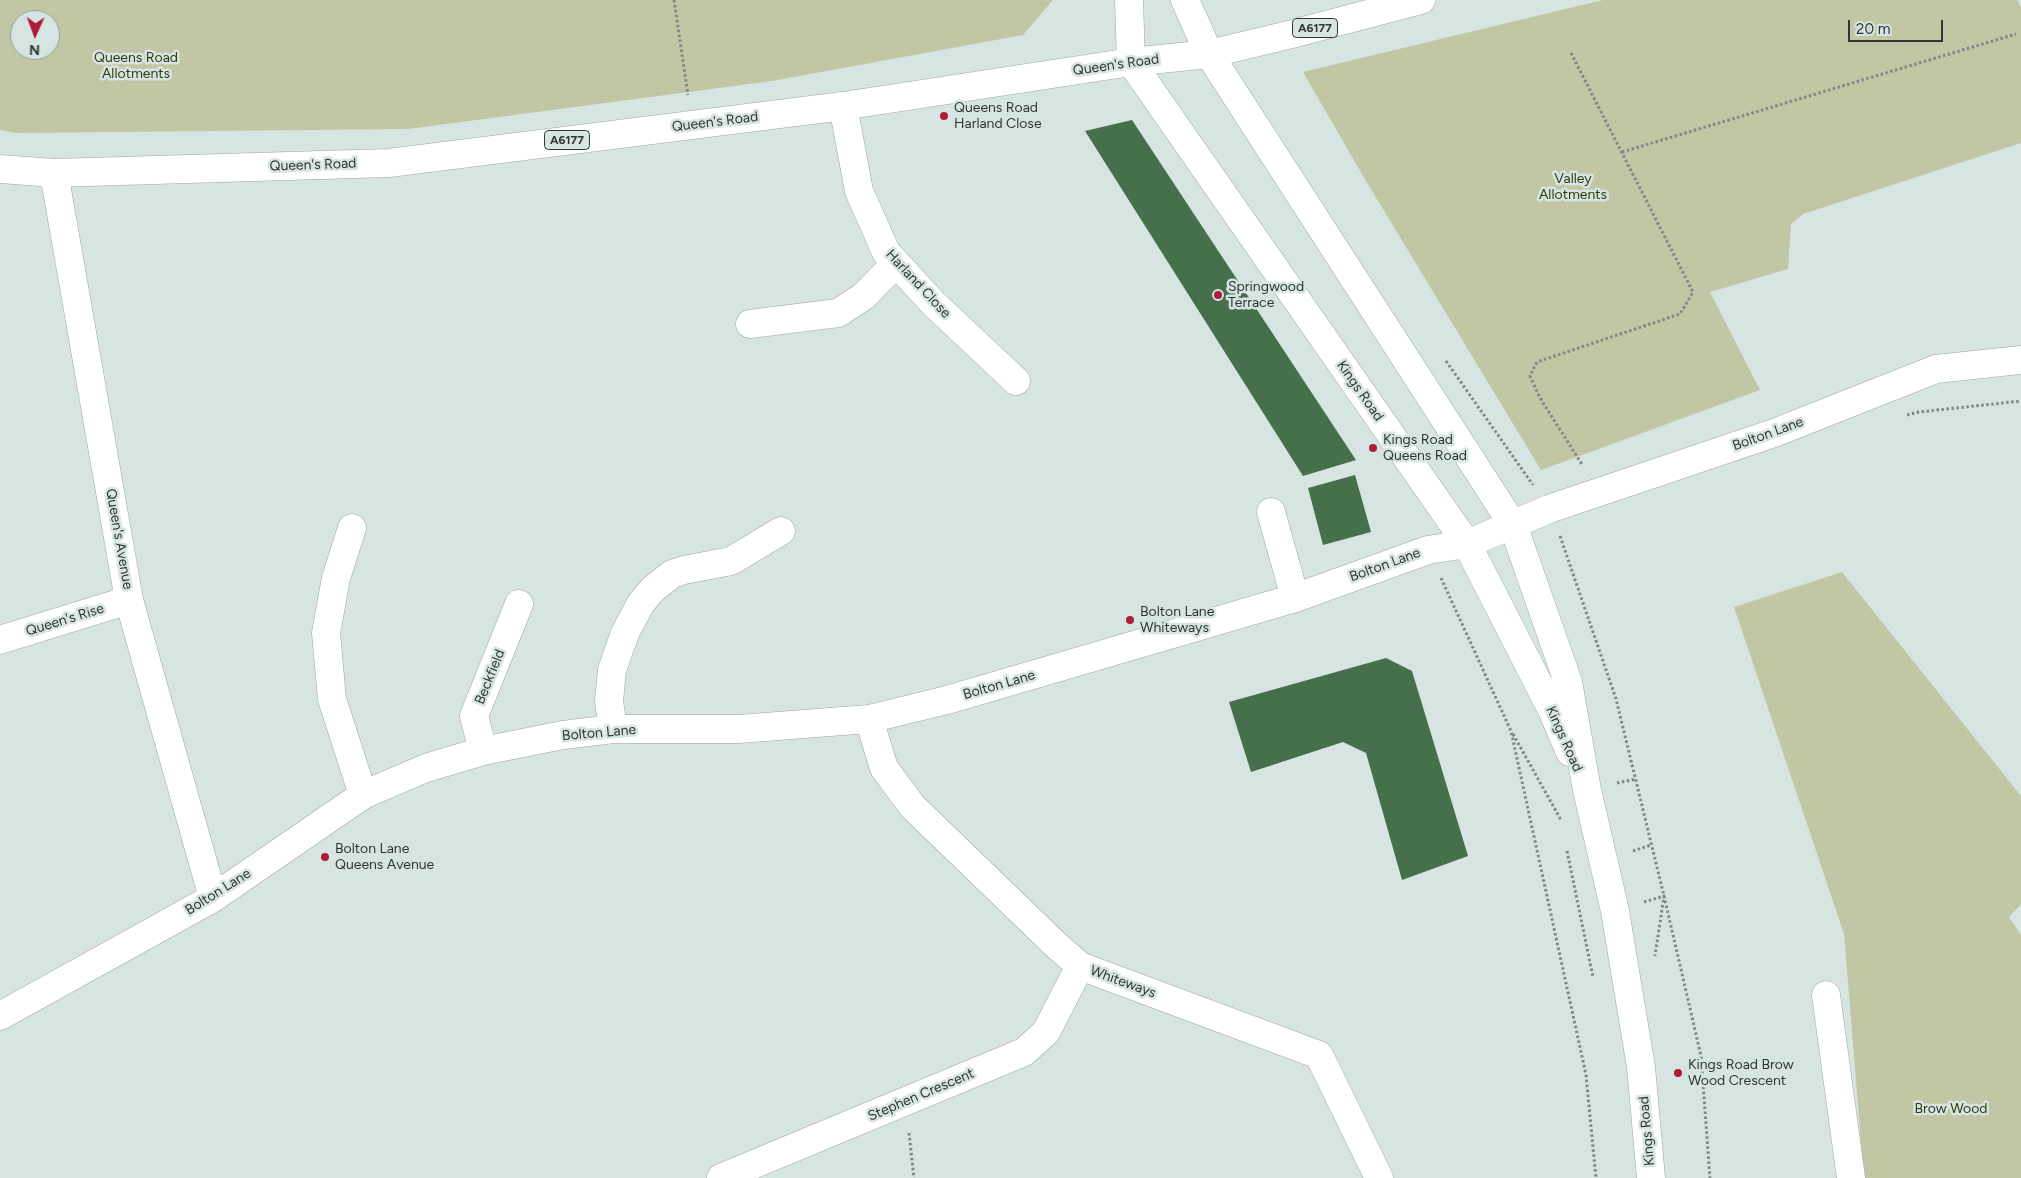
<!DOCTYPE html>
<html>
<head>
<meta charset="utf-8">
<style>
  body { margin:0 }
  #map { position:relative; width:2021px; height:1178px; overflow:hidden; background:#d7e5e2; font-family:Figtree,sans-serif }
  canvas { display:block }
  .north { position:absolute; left:10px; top:10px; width:50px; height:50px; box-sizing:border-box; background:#d7e5e2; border:1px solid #949f9c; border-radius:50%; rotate:182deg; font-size:14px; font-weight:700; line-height:20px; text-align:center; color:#303534 }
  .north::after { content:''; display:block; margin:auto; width:18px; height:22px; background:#ae1a3a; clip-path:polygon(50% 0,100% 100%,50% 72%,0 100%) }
  .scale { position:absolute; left:1848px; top:20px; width:95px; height:22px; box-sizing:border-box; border:2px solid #303534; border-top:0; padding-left:6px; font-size:15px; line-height:18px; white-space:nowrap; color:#303534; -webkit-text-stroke:4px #d7e5e2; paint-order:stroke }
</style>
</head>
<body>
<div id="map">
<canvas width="2021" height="1178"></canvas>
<div class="north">N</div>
<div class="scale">20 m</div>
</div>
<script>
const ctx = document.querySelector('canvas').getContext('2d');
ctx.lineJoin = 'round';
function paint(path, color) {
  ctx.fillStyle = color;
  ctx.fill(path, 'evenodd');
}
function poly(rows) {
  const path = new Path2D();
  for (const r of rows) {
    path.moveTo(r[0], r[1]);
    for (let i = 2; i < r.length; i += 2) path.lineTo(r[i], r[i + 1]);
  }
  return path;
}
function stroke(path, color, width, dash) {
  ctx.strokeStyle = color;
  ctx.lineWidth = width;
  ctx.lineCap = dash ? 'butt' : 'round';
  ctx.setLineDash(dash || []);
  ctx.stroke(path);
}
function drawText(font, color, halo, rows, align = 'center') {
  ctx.font = font + ' Figtree,sans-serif';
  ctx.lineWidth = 5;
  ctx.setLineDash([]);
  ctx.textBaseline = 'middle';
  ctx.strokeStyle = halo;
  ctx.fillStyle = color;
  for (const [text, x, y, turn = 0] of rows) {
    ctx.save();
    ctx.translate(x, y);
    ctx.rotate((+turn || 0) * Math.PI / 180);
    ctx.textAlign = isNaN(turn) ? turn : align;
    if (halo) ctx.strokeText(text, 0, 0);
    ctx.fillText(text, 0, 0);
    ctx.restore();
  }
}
paint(poly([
  [0,0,1053,0,1023,35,772,81,408,129,16,133,0,130],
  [20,20,50,20,50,50,20,50],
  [1603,0,2018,0,2021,8,2021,143,1803,214,1791,224,1788,269,1710,292,1760,390,1541,470,1363,176,1303,72],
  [1842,572,2021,796,2021,904,2009,917,2021,935,2021,1178,1864,1178,1844,934,1734,607]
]), '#c1c6a4');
paint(poly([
  [1132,120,1356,460,1303,476,1085,131],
  [1355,475,1371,532,1323,545,1308,488],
  [1386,658,1412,671,1468,856,1402,880,1366,753,1343,742,1251,772,1229,702]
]), '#45704b');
const minor = poly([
  [1209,54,1513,525,1568,682,1587,790,1615,911,1641,1067,1651,1178],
  [1131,62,1467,544,1552,710,1570,752],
  [843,106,859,191,886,252,934,304,1016,381],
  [54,173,129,600,213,898],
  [750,324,838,313,864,296,896,263],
  [1271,512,1295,598],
  [352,528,336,578,326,633,332,699,363,795],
  [0,640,129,600],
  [869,719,884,768,912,806,1056,945,1080,966,1319,1055,1379,1178],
  [613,729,609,701,612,670,625,633,641,603,653,589,672,574,684,570,731,561,781,531],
  [483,751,474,716,519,604],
  [1826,995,1851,1178],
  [0,1016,213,898,363,795,426,768,483,751,563,735,613,729,739,729,869,719,947,700,1295,598,1428,550,1467,544,1549,509,1774,433,1936,369,2021,360],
  [721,1178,1024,1052,1046,1032,1080,966]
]);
const major = poly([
  [1129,0,1131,62],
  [1185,0,1209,54]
]);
const highway = poly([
  [0,169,54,173,389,163,843,106,1131,62,1209,54,1292,34,1421,0]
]);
stroke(minor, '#9aa7a4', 29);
stroke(major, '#9aa7a4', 29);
stroke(highway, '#9aa7a4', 29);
stroke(poly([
  [674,0,688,95],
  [1571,53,1693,292,1680,314,1537,362,1530,376,1540,398,1583,466],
  [1622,152,2016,34],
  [1446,361,1533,485],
  [1907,415,1919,412,2021,401],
  [1560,536,1616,699,1664,896,1701,1056,1710,1178],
  [1441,578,1511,731,1586,1075,1596,1178],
  [1513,734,1561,820],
  [1617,783,1636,779],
  [1567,851,1593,977],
  [1633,851,1651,845],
  [1644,902,1664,896,1655,956],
  [909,1133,914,1178]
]), '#7f8886', 3, [2.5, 2.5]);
stroke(minor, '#fff', 28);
stroke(major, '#fff', 28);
stroke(highway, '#fff', 28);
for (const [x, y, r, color] of [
  [944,116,5,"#ae1a3a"],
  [1218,295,5,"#ae1a3a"],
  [1373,448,5,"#ae1a3a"],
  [1130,620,5,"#ae1a3a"],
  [325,857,5,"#ae1a3a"],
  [1678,1073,5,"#ae1a3a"]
]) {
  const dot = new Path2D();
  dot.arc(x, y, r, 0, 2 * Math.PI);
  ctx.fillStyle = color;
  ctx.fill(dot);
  stroke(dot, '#d7e5e2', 2);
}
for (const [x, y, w] of [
  [1315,28,45],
  [567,140,45]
]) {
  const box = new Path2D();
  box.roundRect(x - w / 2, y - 9.5, w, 19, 4);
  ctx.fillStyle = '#d7e5e2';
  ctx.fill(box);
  stroke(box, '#303534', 1);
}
drawText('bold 12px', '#303534', null, [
  ["A6177",1315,28],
  ["A6177",567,140]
]);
drawText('14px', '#34380d', '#d7e5e2', [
  ["Queens Road",136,58],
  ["Allotments",136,74],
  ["Valley",1573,179],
  ["Allotments",1573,195],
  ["Brow Wood",1951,1109]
]);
drawText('14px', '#303534', '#d7e5e2', [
  ["Queen's Road",1116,65,-8],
  ["Queen's Road",715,122,-7],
  ["Queen's Road",313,165,-2],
  ["Harland Close",918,284,47],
  ["Kings Road",1360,391,55],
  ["Bolton Lane",1768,434,-20],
  ["Queen's Avenue",119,539,80],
  ["Bolton Lane",1385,565,-20],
  ["Queen's Rise",65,620,-17],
  ["Beckfield",490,677,-68],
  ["Bolton Lane",999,685,-16],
  ["Bolton Lane",599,733,-5],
  ["Kings Road",1564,739,66],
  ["Bolton Lane",218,892,-32],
  ["Whiteways",1123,982,20],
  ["Stephen Crescent",921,1095,-23],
  ["Kings Road",1647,1131,-95]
]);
drawText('14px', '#303534', '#d7e5e2', [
  ["Queens Road",954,108],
  ["Harland Close",954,124],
  ["Springwood",1228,287],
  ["Terrace",1228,303],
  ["Kings Road",1383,440],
  ["Queens Road",1383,456],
  ["Bolton Lane",1140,612],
  ["Whiteways",1140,628],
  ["Bolton Lane",335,849],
  ["Queens Avenue",335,865],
  ["Kings Road Brow",1688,1065],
  ["Wood Crescent",1688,1081]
], 'left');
</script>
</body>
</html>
